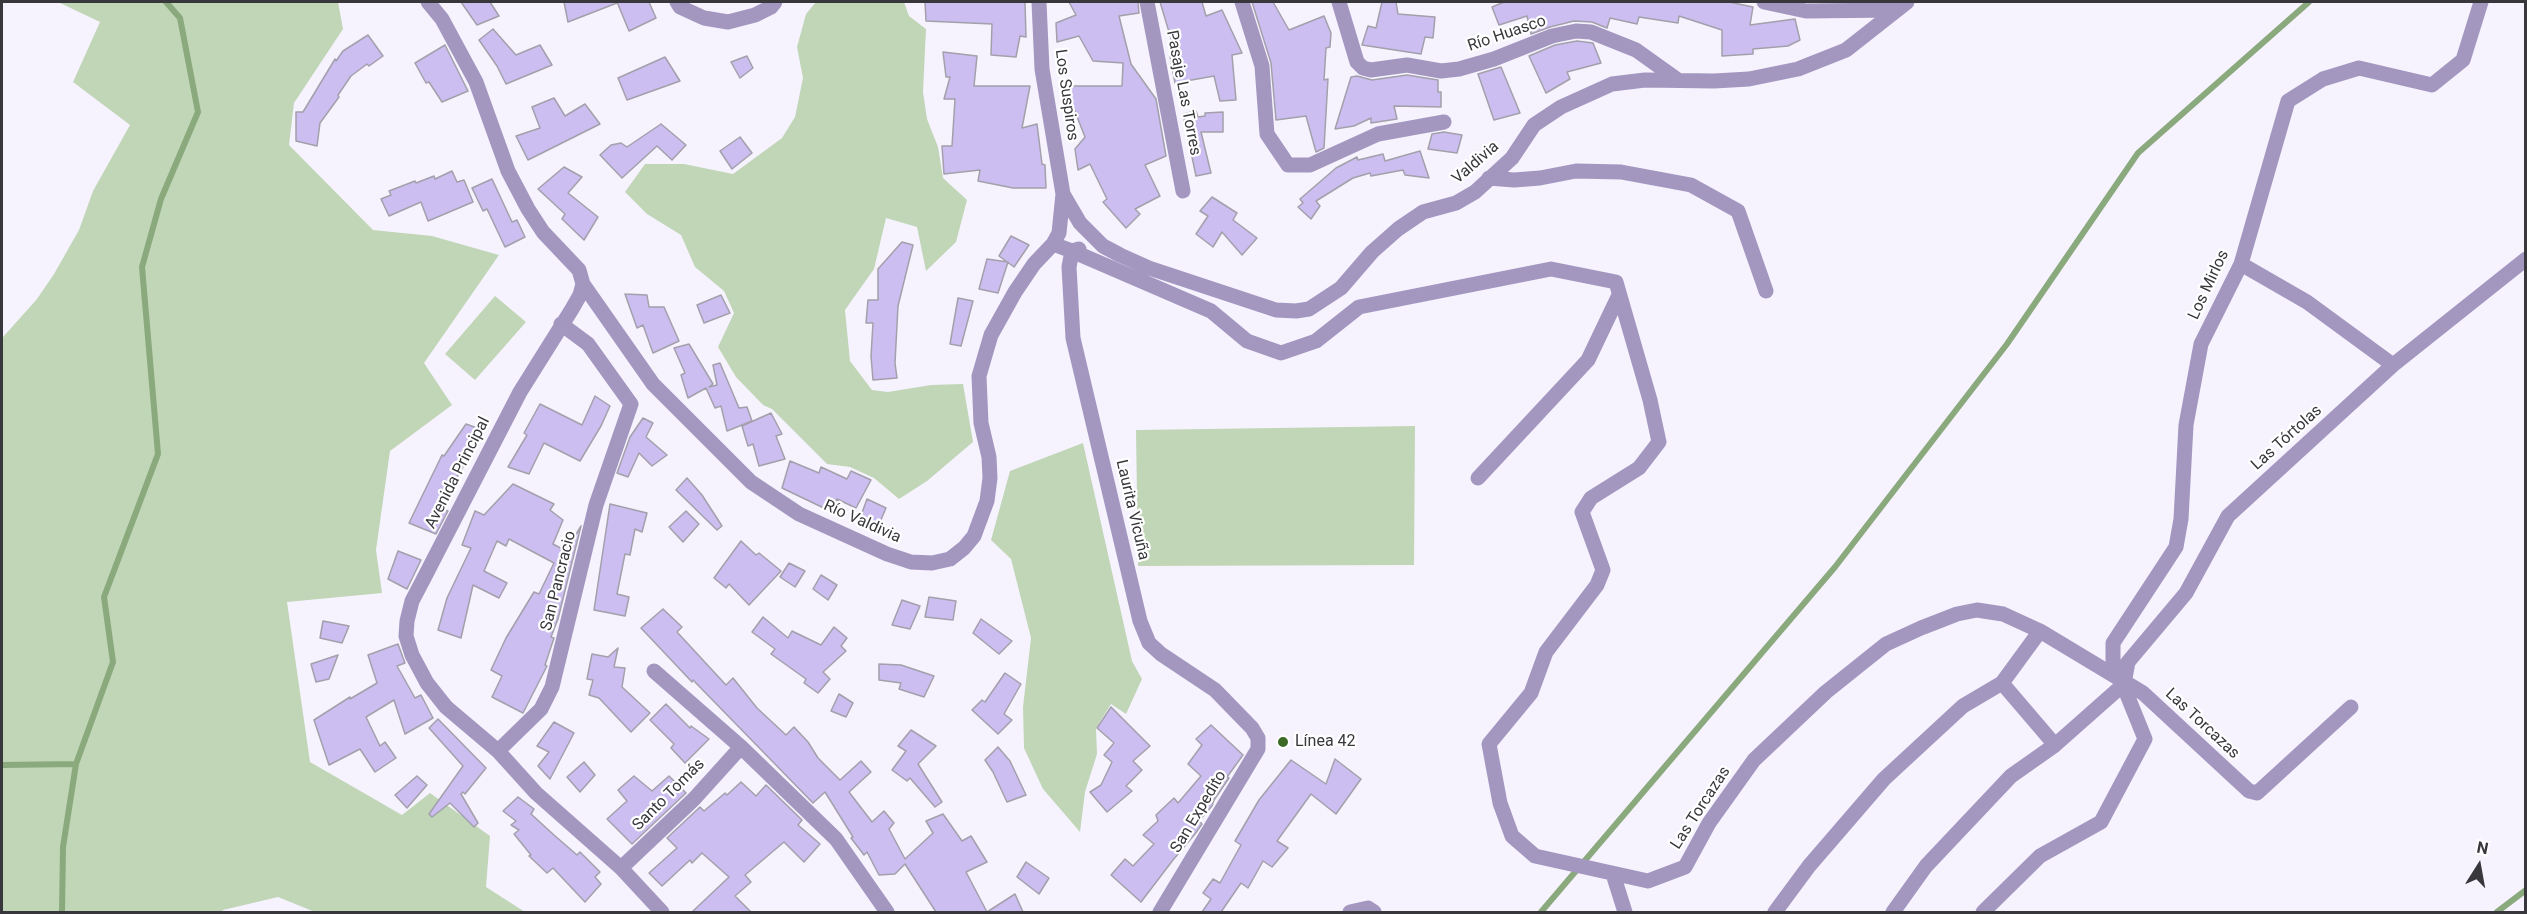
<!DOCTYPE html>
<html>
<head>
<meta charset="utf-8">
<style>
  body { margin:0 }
  #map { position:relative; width:2527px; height:914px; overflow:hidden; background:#f6f3ff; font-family:Roboto,sans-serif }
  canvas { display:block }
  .frame { position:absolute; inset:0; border:3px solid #38373c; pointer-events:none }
  .north { position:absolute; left:2449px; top:836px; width:60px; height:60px; -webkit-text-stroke:4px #fff; paint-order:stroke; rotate:11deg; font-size:16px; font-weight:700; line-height:24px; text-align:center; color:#38373c }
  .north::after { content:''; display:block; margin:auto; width:21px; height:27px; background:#38373c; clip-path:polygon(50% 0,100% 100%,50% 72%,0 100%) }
</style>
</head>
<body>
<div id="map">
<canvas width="2527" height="914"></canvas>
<div class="frame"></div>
<div class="north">N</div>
</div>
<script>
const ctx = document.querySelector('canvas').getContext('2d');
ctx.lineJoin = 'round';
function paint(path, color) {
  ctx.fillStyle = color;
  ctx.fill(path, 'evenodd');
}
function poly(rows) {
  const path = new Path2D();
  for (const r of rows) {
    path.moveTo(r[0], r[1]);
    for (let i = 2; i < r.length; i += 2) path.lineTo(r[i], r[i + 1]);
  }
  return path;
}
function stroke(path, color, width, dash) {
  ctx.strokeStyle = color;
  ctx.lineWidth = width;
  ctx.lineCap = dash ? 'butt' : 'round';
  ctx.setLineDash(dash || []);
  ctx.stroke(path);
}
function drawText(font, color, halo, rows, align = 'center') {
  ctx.font = font + ' Roboto,sans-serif';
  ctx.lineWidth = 4.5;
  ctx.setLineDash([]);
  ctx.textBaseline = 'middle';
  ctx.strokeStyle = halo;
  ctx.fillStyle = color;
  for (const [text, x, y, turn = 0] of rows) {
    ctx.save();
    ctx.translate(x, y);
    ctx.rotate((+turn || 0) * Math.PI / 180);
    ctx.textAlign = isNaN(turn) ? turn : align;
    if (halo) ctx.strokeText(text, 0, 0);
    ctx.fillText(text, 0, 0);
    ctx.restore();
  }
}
paint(poly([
  [58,2,338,2,343,29,294,103,289,145,373,230,432,236,499,255,424,363,452,405,390,451,376,550,382,593,287,602,310,762,402,815,430,793,490,836,486,887,525,912,315,912,278,897,223,910,222,912,2,912,3,337,37,299,54,274,79,230,93,191,130,125,73,82,100,22],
  [816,2,904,2,909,16,926,29,923,92,927,119,938,147,943,178,967,200,956,242,926,271,917,227,886,218,874,269,845,310,850,361,872,390,888,392,931,385,963,384,973,442,927,481,899,499,874,478,850,467,827,464,772,409,763,405,736,377,718,347,734,313,724,291,695,267,681,235,647,214,625,192,645,164,684,164,733,174,782,138,795,117,803,78,797,47,806,14],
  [495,296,526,322,475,380,445,354],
  [1415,426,1414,565,1138,566,1136,430],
  [1083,443,1132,661,1142,679,1126,714,1111,704,1096,728,1097,754,1085,792,1080,832,1043,789,1024,748,1023,707,1031,638,1011,559,991,540,1010,471]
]), '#c0d6b7');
stroke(poly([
  [2,765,76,764],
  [62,912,63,847,76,764,113,662,104,597,158,454,142,267,161,199,198,112,180,18,166,2],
  [1541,912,1835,567,2007,344,2138,153,2309,2],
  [2497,912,2526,890]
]), '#8aa97d', 6);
const building = poly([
  [461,2,490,2,499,16,477,25,461,2],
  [564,2,616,2,617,3,568,22,564,2],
  [617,2,649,2,656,18,629,31,617,2],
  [925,2,1025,2,1026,37,1020,36,1016,57,991,55,992,24,926,21,925,2],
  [1069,2,1138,2,1139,13,1119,16,1131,64,1156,99,1166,156,1145,165,1160,196,1135,209,1140,214,1126,228,1103,202,1107,199,1090,164,1078,170,1075,149,1085,137,1065,86,1122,86,1123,63,1093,61,1079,36,1057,42,1056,23,1076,15,1069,2],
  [1160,2,1202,2,1206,16,1222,10,1242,53,1232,55,1236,100,1220,101,1214,76,1175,83,1170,56,1176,55,1160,2],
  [1252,2,1273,2,1289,30,1324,16,1331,33,1330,47,1326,48,1324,80,1328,79,1324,148,1316,152,1306,116,1276,120,1271,63,1252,2],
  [1382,2,1396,2,1398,14,1435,17,1433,38,1425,37,1421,54,1362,45,1368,26,1376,28,1382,2],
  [1504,2,1729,2,1753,7,1750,25,1795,19,1800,40,1788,46,1753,49,1753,54,1722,56,1722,30,1679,16,1678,23,1639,17,1637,24,1610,18,1607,28,1592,22,1574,21,1550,27,1531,34,1527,16,1499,25,1492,7,1504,2],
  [493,29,516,55,540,45,552,65,506,84,497,66,479,40,493,29],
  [368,35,383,56,369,66,367,64,351,76,338,95,339,97,320,123,317,146,296,141,296,112,303,112,335,59,336,61,343,51,368,35],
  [1577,41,1593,43,1601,63,1567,72,1570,79,1546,93,1529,56,1555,45,1577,41],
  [445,45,468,91,442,102,429,82,426,83,415,63,445,45],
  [943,52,977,56,974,86,1030,86,1022,128,1037,124,1042,164,1045,165,1046,188,1013,188,978,181,980,170,944,174,942,146,952,146,955,99,944,99,950,77,946,77,943,52],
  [747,56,753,68,740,78,731,62,747,56],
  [665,57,680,81,627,100,618,78,665,57],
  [1501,67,1520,113,1494,120,1478,74,1501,67],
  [1407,75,1438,80,1438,92,1441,92,1441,107,1394,106,1397,119,1371,123,1371,118,1354,126,1335,129,1351,77,1357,76,1372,80,1407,75],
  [554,98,565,116,585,104,600,124,528,160,516,136,540,128,532,107,554,98],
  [1196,111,1198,117,1205,116,1205,113,1223,112,1223,132,1201,132,1211,173,1196,176,1183,114,1196,111],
  [661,124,686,145,672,160,657,146,622,178,600,155,611,145,621,143,627,147,661,124],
  [1444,132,1462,135,1457,153,1428,149,1432,134,1444,132],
  [740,137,752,153,732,169,720,151,740,137],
  [1420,151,1429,178,1405,175,1403,170,1371,176,1370,173,1353,178,1316,201,1320,206,1311,219,1298,207,1303,203,1300,199,1336,168,1357,157,1358,160,1383,154,1385,161,1420,151],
  [564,167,582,177,568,193,598,217,584,240,562,219,565,214,538,189,564,167],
  [452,171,457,182,464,180,473,202,428,221,421,202,389,216,381,199,391,195,389,191,415,181,416,183,434,176,435,179,452,171],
  [492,179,512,222,517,220,525,237,505,247,487,209,483,211,472,188,492,179],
  [1212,197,1237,213,1233,220,1257,238,1242,255,1222,232,1213,247,1196,234,1208,216,1200,211,1212,197],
  [1011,236,1029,245,1014,267,999,256,1011,236],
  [902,242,913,245,898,306,895,363,897,378,873,380,871,356,873,323,866,323,868,300,878,300,878,269,902,242],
  [987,259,1008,262,998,293,979,289,987,259],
  [625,294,647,295,649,307,664,307,679,341,653,353,643,325,637,328,625,294],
  [721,295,730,313,704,323,697,305,721,295],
  [958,298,973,301,961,346,950,344,958,298],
  [689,344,713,384,709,387,717,385,713,365,720,363,739,408,747,407,752,421,727,431,721,406,715,408,706,388,688,398,681,375,685,373,674,348,689,344],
  [595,396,610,406,601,426,580,461,544,443,529,474,508,467,527,435,524,433,540,404,582,425,595,396],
  [771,413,782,434,776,436,785,459,759,466,753,444,748,446,742,426,771,413],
  [643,418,653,423,646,437,667,455,652,466,639,453,628,477,617,473,630,437,643,418],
  [466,424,480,429,468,458,439,508,448,511,436,534,409,523,442,455,444,456,466,424],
  [790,461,819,473,821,467,847,479,851,471,871,480,856,508,837,499,830,511,782,488,790,461],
  [687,478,702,495,722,526,717,530,676,490,687,478],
  [513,484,554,504,550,510,563,520,553,544,566,551,581,526,558,619,551,637,554,638,545,665,547,666,523,713,492,697,502,676,491,670,506,638,534,592,539,594,554,563,509,539,506,546,497,541,484,571,507,583,499,598,473,585,461,638,438,630,447,598,471,548,462,545,475,511,484,515,513,484],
  [867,499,886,508,877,529,859,521,867,499],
  [610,504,647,513,642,532,635,529,630,555,625,554,617,594,629,597,625,616,594,610,610,504],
  [686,511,699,524,683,542,669,527,686,511],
  [741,541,756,555,759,553,781,571,749,605,729,584,726,588,714,578,741,541],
  [398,551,421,560,407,589,388,579,398,551],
  [789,563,805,571,795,587,780,577,789,563],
  [821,575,837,585,828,600,813,589,821,575],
  [929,597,956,601,953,620,925,617,929,597],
  [902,600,920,606,910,629,892,625,902,600],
  [663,609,682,627,677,632,726,685,733,678,757,708,786,735,794,727,808,742,818,758,840,780,861,761,871,772,849,792,872,822,884,811,894,823,889,829,905,859,933,833,926,821,943,814,962,841,971,836,987,862,966,872,987,912,1015,894,1023,912,936,912,905,864,895,874,879,875,867,852,864,855,851,838,853,837,825,792,813,803,693,680,692,682,641,628,663,609],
  [763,617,788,638,792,631,821,645,834,627,847,638,841,646,846,651,823,672,830,679,818,693,804,683,806,679,771,654,775,649,752,632,763,617],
  [981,619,1012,641,999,654,973,633,981,619],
  [323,621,349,626,342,643,320,638,323,621],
  [398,644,405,663,397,666,415,698,421,695,433,718,405,734,394,700,366,717,380,746,385,742,396,758,375,772,360,749,329,765,314,720,350,697,350,699,377,683,368,655,398,644],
  [618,648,614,667,625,668,622,687,650,713,631,732,599,698,589,695,593,680,587,679,592,654,608,657,618,648],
  [338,655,329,679,316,682,311,664,338,655],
  [879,664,901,665,934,676,924,697,899,689,901,683,879,680,879,664],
  [1005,673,1021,684,1004,714,1012,720,998,734,972,710,982,700,985,702,1005,673],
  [839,694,853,703,846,717,831,711,839,694],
  [666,704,690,728,691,726,709,739,685,763,671,748,674,744,650,720,666,704],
  [1111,707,1150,746,1133,761,1142,770,1126,786,1132,791,1107,812,1090,792,1101,785,1112,762,1104,755,1114,743,1097,728,1111,707],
  [438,719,486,768,465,794,463,792,461,794,478,823,474,827,450,803,432,817,429,814,463,766,429,728,438,719],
  [554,722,574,733,550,779,538,766,549,752,537,746,554,722],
  [1211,725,1243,755,1227,777,1229,778,1214,800,1212,806,1199,821,1202,824,1195,834,1173,860,1141,902,1111,875,1125,859,1133,866,1154,844,1143,835,1158,821,1156,815,1174,798,1178,803,1201,776,1188,764,1202,745,1196,739,1211,725],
  [911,730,936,746,918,764,942,802,935,807,910,778,907,781,892,770,906,751,898,746,911,730],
  [998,747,1010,761,1026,795,1007,802,993,772,985,760,998,747],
  [1335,759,1361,779,1336,814,1311,794,1277,841,1288,848,1272,867,1263,861,1248,888,1241,883,1221,912,1202,912,1211,899,1203,893,1213,879,1220,883,1241,845,1235,841,1259,800,1291,760,1326,784,1335,759],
  [584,762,595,775,580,792,567,777,584,762],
  [417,776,427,785,407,808,395,795,417,776],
  [634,776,652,791,669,776,686,793,632,844,607,819,627,801,618,790,634,776],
  [741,782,756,796,766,785,802,820,798,825,820,844,804,862,784,842,745,875,751,882,735,896,751,912,692,912,729,877,702,853,692,863,690,860,662,886,649,873,677,848,667,838,700,807,704,811,725,793,727,795,741,782],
  [518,797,534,809,531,814,554,835,577,855,580,852,600,872,595,877,601,884,585,902,553,868,547,873,529,856,531,855,514,834,519,830,511,825,516,821,503,811,518,797],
  [1026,862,1049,878,1039,894,1017,877,1026,862]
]);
paint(building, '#ccbef0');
stroke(building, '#a3a0ab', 1.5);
stroke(poly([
  [428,2,442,19,476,82,508,171,528,209,543,232,579,270,583,284,580,295,572,309,520,392,423,580,412,601,407,621,406,636,412,655,427,683,446,707,498,751,536,793,621,868,662,912],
  [677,2,680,7,704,18,728,22,755,15,771,7,775,2],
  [1039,2,1042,69,1063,194,1059,233,1053,244],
  [1147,2,1183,191],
  [1242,2,1262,66,1267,134,1288,165,1310,165,1378,134,1444,122],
  [1339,2,1357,62,1363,68,1371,70,1407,65,1441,71,1459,69,1494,59,1552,36,1576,31,1591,32,1636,50,1678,80],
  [1764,2,1806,11,1895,10],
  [1489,178,1514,180,1540,178,1576,171,1621,172,1691,185,1738,211,1766,291],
  [1063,194,1080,223,1103,246,1120,255,1149,268,1276,310,1296,311,1309,309,1341,288,1372,252,1398,229,1423,212,1456,203,1475,192,1512,158,1534,125,1561,107,1612,84,1645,80,1714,81,1749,79,1798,69,1846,50,1907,2],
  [2241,264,2307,302,2393,365],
  [583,284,653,384,751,482,799,514,887,554,911,562,932,563,950,559,964,548,974,536,987,501,990,478,989,457,981,423,979,376,991,335,1015,292,1034,264,1053,244,1072,251,1079,249],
  [1478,478,1588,360,1619,295],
  [654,671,741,747,836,839,887,912],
  [2002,683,2040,631],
  [2124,684,2128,662,2186,593,2228,516,2393,365,2526,259],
  [498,751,541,709,552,687,596,505,631,404,588,344,561,324],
  [621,868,694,799,741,747],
  [1613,874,1625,912],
  [1160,912,1258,749,1258,738,1252,728,1215,690,1161,654,1149,643,1140,621,1073,338,1069,267,1072,251,1211,311,1247,341,1281,353,1316,341,1359,307,1551,269,1616,282,1650,400,1659,442,1639,468,1591,498,1582,512,1603,570,1597,585,1546,652,1531,693,1489,744,1500,803,1512,836,1535,856,1648,881,1685,867,1709,823,1754,760,1826,692,1886,644,1921,628,1957,614,1977,610,2003,614,2040,631,2143,693,2249,791,2257,793,2351,707],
  [1350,912,1368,908,1374,912],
  [1775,912,1809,866,1884,779,1963,706,2002,683,2055,745],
  [1893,912,1926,866,2011,776,2055,745,2124,684],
  [1983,912,2040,856,2101,822,2145,739,2113,660,2113,643,2176,547,2181,519,2186,425,2201,344,2241,264,2288,101,2323,79,2359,68,2432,85,2463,60,2481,2]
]), '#a397bf', 15);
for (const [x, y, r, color] of [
  [1283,742,6,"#3d6927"]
]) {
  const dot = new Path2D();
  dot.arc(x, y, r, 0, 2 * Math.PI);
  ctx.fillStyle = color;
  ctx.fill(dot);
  stroke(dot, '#fff', 2);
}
drawText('16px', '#38373c', '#fff', [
  ["Río Huasco",1507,34,-19],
  ["Pasaje Las Torres",1183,93,79],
  ["Los Suspiros",1066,95,82],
  ["Valdivia",1476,163,-41],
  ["Los Mirlos",2209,285,-65],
  ["Las Tórtolas",2287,438,-42],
  ["Avenida Principal",458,473,-63],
  ["Laurita Vicuña",1132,510,77],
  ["Río Valdivia",862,522,24],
  ["San Pancracio",559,581,-76],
  ["Las Torcazas",2202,724,43],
  ["Santo Tomás",669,795,-45],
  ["Las Torcazas",1701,808,-57],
  ["San Expedito",1199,812,-59]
]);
drawText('16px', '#38373c', '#fff', [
  ["Línea 42",1295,742]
], 'left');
</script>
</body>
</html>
